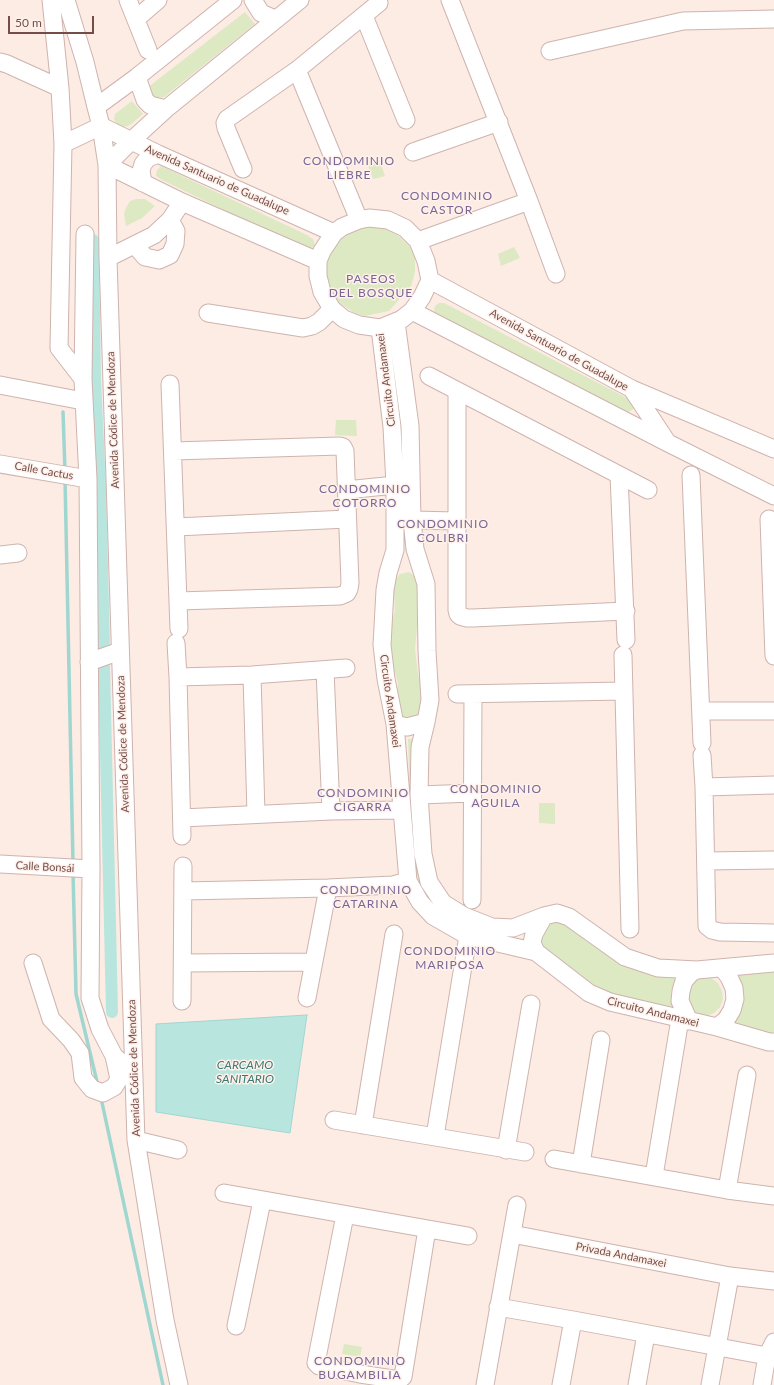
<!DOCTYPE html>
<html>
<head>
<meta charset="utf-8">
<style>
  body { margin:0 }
  #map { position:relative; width:774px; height:1385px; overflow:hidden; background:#fcece4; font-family:Lato,sans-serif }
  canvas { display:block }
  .scale { position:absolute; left:8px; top:16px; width:86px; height:18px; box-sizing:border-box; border:2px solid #744d4a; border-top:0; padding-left:5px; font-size:12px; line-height:14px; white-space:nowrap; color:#744d4a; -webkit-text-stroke:3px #fff1ea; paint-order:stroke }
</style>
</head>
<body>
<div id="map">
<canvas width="774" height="1385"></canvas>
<div class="scale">50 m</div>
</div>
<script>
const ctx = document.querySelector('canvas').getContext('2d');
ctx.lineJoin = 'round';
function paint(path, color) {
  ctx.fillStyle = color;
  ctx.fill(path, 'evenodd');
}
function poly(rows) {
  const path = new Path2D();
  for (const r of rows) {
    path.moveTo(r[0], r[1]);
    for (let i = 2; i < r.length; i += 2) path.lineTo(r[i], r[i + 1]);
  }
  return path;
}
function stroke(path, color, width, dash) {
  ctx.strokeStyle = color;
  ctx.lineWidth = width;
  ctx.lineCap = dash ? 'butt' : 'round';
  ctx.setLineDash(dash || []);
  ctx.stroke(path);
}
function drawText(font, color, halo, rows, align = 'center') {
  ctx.font = font + ' Lato,sans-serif';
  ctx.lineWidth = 3;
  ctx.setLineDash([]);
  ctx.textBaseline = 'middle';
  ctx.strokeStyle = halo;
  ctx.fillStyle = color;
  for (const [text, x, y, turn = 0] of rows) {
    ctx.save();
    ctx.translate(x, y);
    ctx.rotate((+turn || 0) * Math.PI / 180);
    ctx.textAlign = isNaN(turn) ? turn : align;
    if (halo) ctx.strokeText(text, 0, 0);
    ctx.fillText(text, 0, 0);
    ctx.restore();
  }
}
paint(poly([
  [245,12,255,24,164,97,155,98,148,96,147,88],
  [132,101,143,114,130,125,124,127,117,125,114,119,115,114],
  [379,159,385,176,373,179,367,163],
  [161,166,307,235,313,239,315,246,309,249,302,248,162,180,156,176,157,170],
  [136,199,145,199,155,206,142,218,126,226,124,214,126,208,130,201],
  [367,223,392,230,411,248,415,258,415,272,411,286,389,311,365,316,356,314,334,299,329,291,323,272,325,262,331,252,345,234],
  [514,247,520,258,501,266,498,254],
  [439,303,444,303,629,399,633,403,634,408,629,412,623,410,435,314,434,310,435,306],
  [336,420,356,420,357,436,335,435],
  [409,572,417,578,420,597,415,649,418,674,424,693,419,720,401,721,396,699,398,683,395,673,389,658,389,633,395,611,394,594,394,581,400,574],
  [408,739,412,739,413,840,417,864,424,881,497,936,521,939,527,937,527,943,465,930,437,912,422,889,413,865,411,841],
  [539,803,555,803,555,824,539,823],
  [551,920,564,921,586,941,608,955,624,964,678,975,674,983,671,992,671,1002,674,1011,640,1004,586,985,541,946,540,936],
  [774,964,774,1034,730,1022,739,1010,743,995,740,981,734,972],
  [703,976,711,978,718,983,722,991,723,999,720,1007,714,1013,706,1016,691,1013,684,988,688,982],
  [344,1344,362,1347,360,1357,342,1354]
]), '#dde9c3');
const water = poly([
  [307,1015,290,1133,156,1112,156,1024,307,1015]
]);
paint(water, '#b9e5df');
stroke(water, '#9fd6d0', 1);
stroke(poly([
  [63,412,65,471],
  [65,479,73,863],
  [73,873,76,994,98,1086],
  [101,1098,163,1385]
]), '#9fd6d0', 3.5);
stroke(poly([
  [93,240,95,379,100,487,104,647],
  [104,667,112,1012]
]), '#b9e5df', 12);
const minor = poly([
  [51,0,60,88,63,144,59,348,83,379,88,479,91,869,90,998,100,1029,114,1056,134,1075],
  [66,0,85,62,96,107,101,126,107,165,108,258,136,1140,165,1320,179,1385],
  [128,0,148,50],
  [253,0,261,13,275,19],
  [450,0,529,201,556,274],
  [364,16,406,120],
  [136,19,158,0],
  [550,51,683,21,774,19],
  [0,62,7,64,60,88],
  [297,70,359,220],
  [137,77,145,100,150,105,166,109],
  [96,107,137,77,233,0],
  [101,126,158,154,334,233],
  [63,144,101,126],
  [413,152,499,122],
  [107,165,131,141,166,109,300,0],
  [107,165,182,202,318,261],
  [243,169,226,128,225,123,227,119,297,70,379,3],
  [143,183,141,171,143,164,148,158,158,154],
  [369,218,388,220,405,228,418,241,426,261,430,280,422,297,412,311,402,319,380,328,359,325,344,319,332,309,322,292,318,276,318,261,322,251,334,233,342,227,359,220,369,218],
  [418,241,529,201],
  [135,245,145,257,159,260,170,255,175,244,176,231,170,220],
  [108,258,154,235,170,220,182,202],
  [430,280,632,389,667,442],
  [412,311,668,443,774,496],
  [208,313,303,328,312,326,319,322,332,309],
  [396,322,410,426,412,520,415,549,426,584,427,651,430,700,426,722,420,747,419,795,423,854,429,882,443,903,464,916,492,927,513,928,544,916,557,913,569,917,625,957,658,968,697,970,774,963],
  [380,328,392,427,395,485,395,550,388,573,385,590,382,645,386,679,395,724,408,881,420,902,433,916,468,936,536,952,589,993,610,1002,717,1027,769,1042,774,1042],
  [429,376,648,490],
  [83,379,85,234],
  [170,384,179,629],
  [0,385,83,401],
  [632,389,774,449],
  [457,391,457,610,458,614,460,616,467,618,473,618,626,611],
  [173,451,340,446,343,447,345,451,350,583,349,589,347,593,340,596,178,601],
  [0,464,88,479],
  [619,475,626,640],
  [691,475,702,743],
  [346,490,395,485],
  [769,519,774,656],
  [412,520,456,521],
  [176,527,347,519],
  [0,555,18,553],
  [176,643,178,677,182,836],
  [623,655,630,929],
  [89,662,120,651],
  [325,670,331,811],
  [252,675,256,814],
  [178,677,252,675,346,668],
  [457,694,624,691],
  [702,711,774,711],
  [395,724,407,727,426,722],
  [702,755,704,787,707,926,712,930,720,932,774,933],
  [704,787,774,785],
  [419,795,473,793],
  [182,818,331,811,402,810],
  [706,861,774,860],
  [0,864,91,869],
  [183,891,328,888,393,885,408,881],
  [472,900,473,694],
  [536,952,532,943,534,934,544,916],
  [33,963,51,1019,71,1040,80,1053,83,1078,92,1089,103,1093,114,1087,119,1079,114,1056],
  [183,963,313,962],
  [307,998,328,888],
  [182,1001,183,866],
  [689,1021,680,1001,681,991,684,981,691,973,697,970],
  [717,1027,726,1020,732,1010,735,999,734,988,729,977,722,968],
  [334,1120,525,1152],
  [363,1125,394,934],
  [435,1136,468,936],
  [136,1140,178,1150],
  [506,1150,531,1004],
  [554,1159,727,1190,774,1196],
  [581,1164,601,1040],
  [654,1176,680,1019],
  [727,1190,747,1075],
  [224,1193,468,1236],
  [345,1215,316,1363,319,1366,360,1374,399,1380,403,1377,427,1229],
  [512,1234,730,1276,710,1385],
  [730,1276,774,1281],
  [498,1307,573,1320,767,1356],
  [236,1326,262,1201],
  [485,1385,517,1205],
  [561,1385,573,1320],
  [637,1385,646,1334],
  [762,1385,767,1356,774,1342]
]);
stroke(minor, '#cfb3ae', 19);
stroke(minor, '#fff', 17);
drawText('11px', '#744d4a', '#fff1ea', [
  ["Avenida Santuario de Guadalupe",217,180,24],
  ["Avenida Santuario de Guadalupe",559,350,29],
  ["Circuito Andamaxei",386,380,-97],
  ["Avenida Códice de Mendoza",113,420,-92],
  ["Calle Cactus",44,471,10],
  ["Circuito Andamaxei",390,701,82],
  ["Avenida Códice de Mendoza",123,744,-92],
  ["Calle Bonsái",45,867,3],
  ["Circuito Andamaxei",653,1012,14],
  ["Avenida Códice de Mendoza",134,1068,-92],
  ["Privada Andamaxei",621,1255,11]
]);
ctx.letterSpacing = '1px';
drawText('12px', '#796697', '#fff1ea', [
  ["CONDOMINIO",349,161],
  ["LIEBRE",349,175],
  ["CONDOMINIO",447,196],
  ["CASTOR",447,210],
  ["PASEOS",371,279],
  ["DEL BOSQUE",371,293],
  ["CONDOMINIO",365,489],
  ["COTORRO",365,503],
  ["CONDOMINIO",443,524],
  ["COLIBRI",443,538],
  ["CONDOMINIO",496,789],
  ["AGUILA",496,803],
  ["CONDOMINIO",363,793],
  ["CIGARRA",363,807],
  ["CONDOMINIO",366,890],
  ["CATARINA",366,904],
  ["CONDOMINIO",450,951],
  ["MARIPOSA",450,965],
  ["CONDOMINIO",360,1361],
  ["BUGAMBILIA",360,1375]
]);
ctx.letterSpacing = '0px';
drawText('italic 12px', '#3e7872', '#fff1ea', [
  ["CARCAMO",245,1065],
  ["SANITARIO",245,1079]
]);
</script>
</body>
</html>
